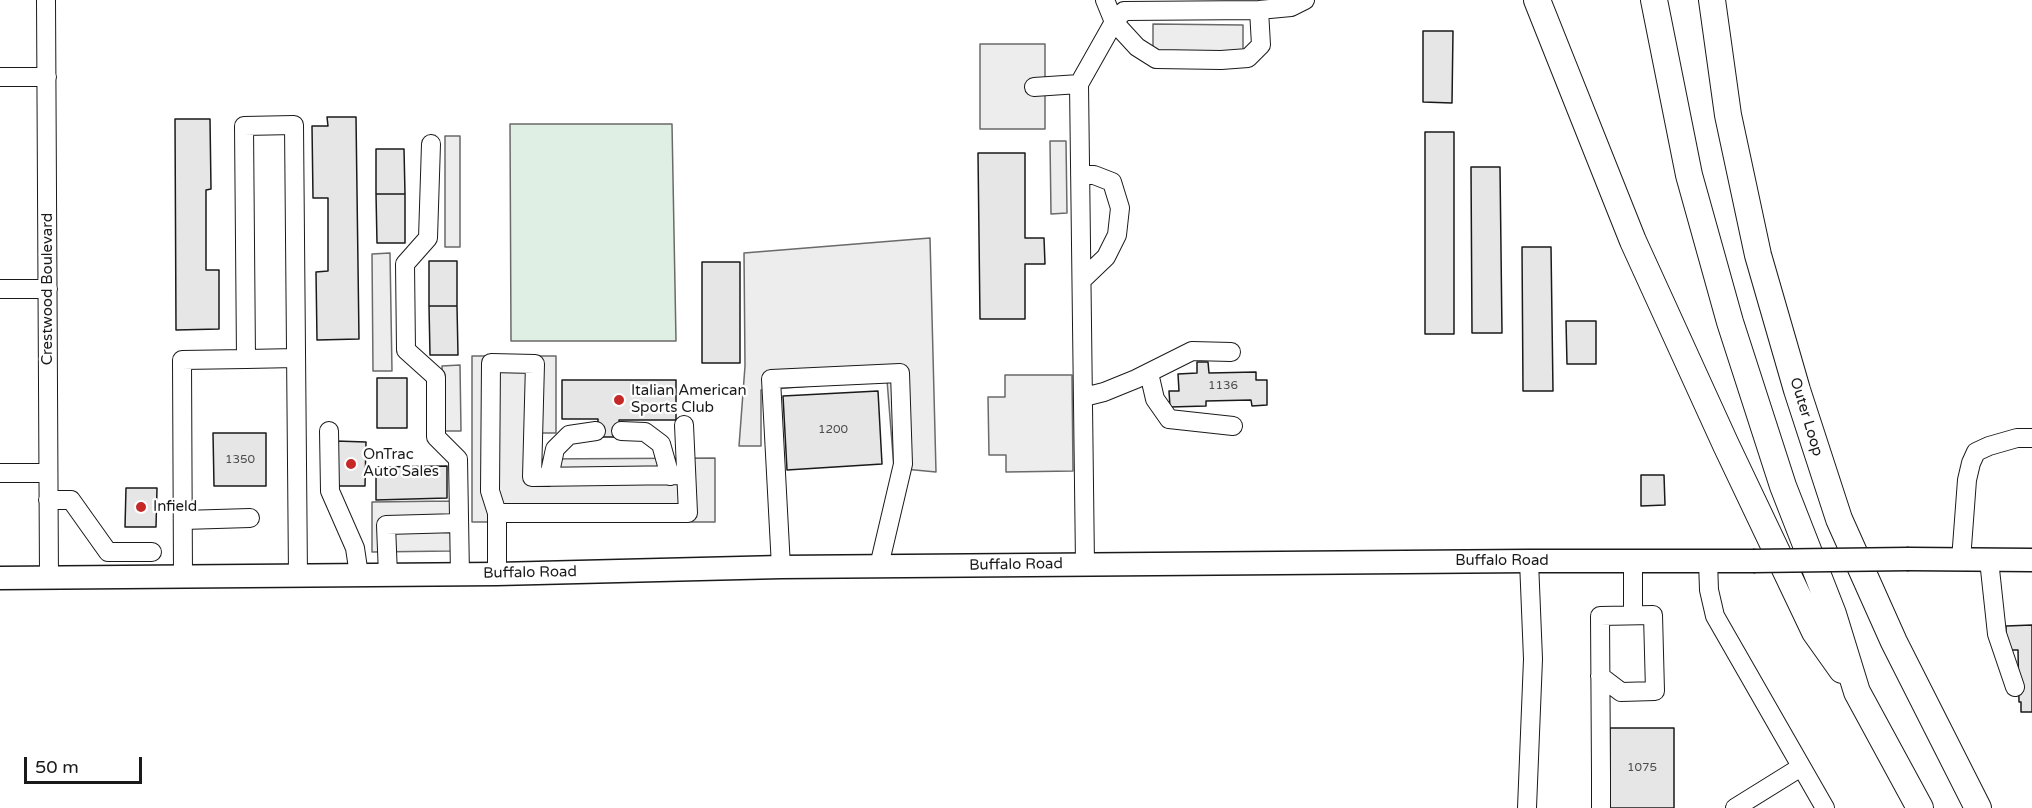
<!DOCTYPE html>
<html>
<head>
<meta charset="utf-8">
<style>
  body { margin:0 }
  #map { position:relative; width:2032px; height:808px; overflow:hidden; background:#fff; font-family:"Varela Round",sans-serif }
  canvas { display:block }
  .scale { position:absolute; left:24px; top:757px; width:118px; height:27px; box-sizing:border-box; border:3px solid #1a1a1a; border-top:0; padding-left:8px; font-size:18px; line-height:21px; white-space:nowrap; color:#1a1a1a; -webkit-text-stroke:4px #fff; paint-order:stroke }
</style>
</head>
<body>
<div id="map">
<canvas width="2032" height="808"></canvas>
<div class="scale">50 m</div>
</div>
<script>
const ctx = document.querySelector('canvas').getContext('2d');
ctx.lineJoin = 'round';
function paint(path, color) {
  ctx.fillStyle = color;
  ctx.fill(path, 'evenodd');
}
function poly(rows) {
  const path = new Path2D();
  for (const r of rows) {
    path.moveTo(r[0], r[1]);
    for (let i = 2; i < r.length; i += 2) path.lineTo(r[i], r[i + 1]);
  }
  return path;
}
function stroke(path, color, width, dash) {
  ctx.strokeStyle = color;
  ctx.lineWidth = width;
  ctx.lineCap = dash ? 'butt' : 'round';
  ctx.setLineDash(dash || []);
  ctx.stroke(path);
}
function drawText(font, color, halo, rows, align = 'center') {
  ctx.font = font + ' "Varela Round",sans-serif';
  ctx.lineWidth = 4.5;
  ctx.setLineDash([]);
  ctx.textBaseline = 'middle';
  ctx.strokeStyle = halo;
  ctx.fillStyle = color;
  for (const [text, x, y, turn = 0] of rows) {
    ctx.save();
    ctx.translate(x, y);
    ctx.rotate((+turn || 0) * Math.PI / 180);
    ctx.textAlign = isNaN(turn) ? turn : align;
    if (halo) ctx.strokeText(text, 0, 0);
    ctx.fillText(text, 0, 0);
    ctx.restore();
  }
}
const green = poly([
  [510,124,672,124,676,341,511,341,510,124]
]);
paint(green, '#e0efe3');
stroke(green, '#6a6a6a', 1.5);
const parking = poly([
  [1153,24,1243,25,1243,52,1153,51,1153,24],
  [980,44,1045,44,1045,129,980,129,980,44],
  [445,136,460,136,460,247,445,247,445,136],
  [1050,141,1066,141,1067,213,1051,214,1050,141],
  [930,238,936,472,894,468,887,380,761,390,761,446,739,446,745,366,744,253,930,238],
  [390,253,392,371,373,371,372,254,390,253],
  [472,356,556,356,556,433,536,433,537,459,715,458,715,522,472,522,472,356],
  [460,365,461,431,444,431,442,366,460,365],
  [1005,375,1072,375,1073,471,1006,472,1006,455,989,455,988,397,1005,397,1005,375],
  [450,501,451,551,372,552,372,502,450,501]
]);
paint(parking, '#ededed');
stroke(parking, '#6a6a6a', 1.5);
const building = poly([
  [1423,31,1453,31,1452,103,1423,102,1423,31],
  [327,117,356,117,359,339,317,340,316,272,328,271,328,198,313,198,312,126,328,126,327,117],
  [175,119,210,119,211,189,206,190,206,270,219,270,219,329,176,330,175,119],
  [1425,132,1454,132,1454,334,1425,334,1425,132],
  [376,149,404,149,405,194,376,194,376,149],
  [978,153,1025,153,1025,238,1044,238,1045,264,1025,264,1025,319,980,319,978,153],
  [1471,167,1500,167,1502,333,1472,333,1471,167],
  [376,194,405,194,405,243,377,243,376,194],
  [1522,247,1551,247,1553,391,1523,391,1522,247],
  [429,261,457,261,457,306,429,306,429,261],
  [702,262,740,262,740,363,702,363,702,262],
  [429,306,457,306,458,355,430,355,429,306],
  [1566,321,1596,321,1596,364,1567,364,1566,321],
  [1197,362,1208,362,1209,373,1256,372,1256,380,1267,380,1267,405,1252,406,1251,400,1206,401,1206,406,1170,407,1169,391,1179,391,1178,374,1197,373,1197,362],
  [377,378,407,378,407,428,377,428,377,378],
  [562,380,676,380,676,420,619,420,620,437,598,437,598,419,562,419,562,380],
  [878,391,882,464,787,470,783,396,878,391],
  [213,433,266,433,266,486,214,486,213,433],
  [336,441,366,442,365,486,336,486,336,441],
  [447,466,447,498,376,500,376,467,447,466],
  [1641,475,1664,475,1665,505,1641,506,1641,475],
  [126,488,157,488,156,527,125,527,126,488],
  [2032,625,2032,712,2021,712,2021,702,2019,702,2018,650,2006,650,2006,626,2032,625],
  [1610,728,1674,728,1674,808,1610,808,1610,728]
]);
paint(building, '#e6e6e6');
stroke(building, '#1a1a1a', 1.5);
const minor = poly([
  [46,0,49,577],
  [1105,0,1114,22,1137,47,1156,59,1221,60,1248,58,1261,45,1259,10],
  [0,77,47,77],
  [1034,87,1079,84],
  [431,144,428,238,405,264,406,350,436,377,436,437,458,459,460,575],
  [1080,175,1094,175,1112,182,1120,208,1117,235,1106,257,1082,280],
  [0,289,48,289],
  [246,359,296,358],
  [1149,373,1155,399,1169,419,1233,426],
  [1084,397,1104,392,1136,379,1192,351,1231,352],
  [329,431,330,491,355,548,359,575],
  [621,431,645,432,661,444,670,476],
  [0,473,48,473],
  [549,477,555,449,569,435,596,431],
  [48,500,71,500,108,552,152,552],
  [497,513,490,491,491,363,535,364,532,477,686,475],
  [183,520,250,518],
  [1961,560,1967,480,1971,463,1976,452,1989,446,2017,438,2032,438],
  [1989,560,1997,634,2015,687],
  [1708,561,1709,590,1715,616,1825,808],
  [1085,564,1079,84,1114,22,1124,11,1259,10,1291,7,1305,0],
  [781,567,771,379,900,373,903,464,879,566],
  [497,574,497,513,688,513,684,425],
  [388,575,386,525,459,523],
  [183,577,182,360,246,359,244,126,294,125,298,576],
  [1633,615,1633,562],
  [1600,676,1621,692,1655,691,1653,615,1600,616,1601,775,1601,808],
  [1527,808,1533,659,1529,561],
  [1735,808,1801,767]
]);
const major = poly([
  [1909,559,2032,560],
  [0,578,497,574,781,567,1529,561,1753,561]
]);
const highway = poly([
  [1537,0,1633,241,1726,445,1815,632,1842,670],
  [1654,0,1689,175,1730,322,1783,486,1833,614,1857,692,1920,808],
  [1712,0,1728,115,1758,255,1797,390,1839,519,1894,642,1978,808]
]);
stroke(minor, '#1a1a1a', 20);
stroke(major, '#1a1a1a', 25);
stroke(highway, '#1a1a1a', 28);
stroke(minor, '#fff', 18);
stroke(major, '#fff', 22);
stroke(highway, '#fff', 26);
const majorBridge = poly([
  [1753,561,1909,559]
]);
stroke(majorBridge, '#1a1a1a', 25, []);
stroke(majorBridge, '#fff', 22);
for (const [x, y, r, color] of [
  [619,400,6,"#c62828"],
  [351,464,6,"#c62828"],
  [141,507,6,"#c62828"]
]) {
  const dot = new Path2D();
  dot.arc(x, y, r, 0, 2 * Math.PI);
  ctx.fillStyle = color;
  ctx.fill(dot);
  stroke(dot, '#fff', 2);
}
drawText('12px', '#4d4d4d', null, [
  ["1136",1223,386],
  ["1200",833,430],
  ["1350",240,460],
  ["1075",1642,768]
]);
drawText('15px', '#1a1a1a', '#fff', [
  ["Crestwood Boulevard",48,289,-90],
  ["Outer Loop",1806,417,73],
  ["Buffalo Road",1502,561],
  ["Buffalo Road",1016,565,-1],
  ["Buffalo Road",530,573,-1]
]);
drawText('15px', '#1a1a1a', '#fff', [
  ["Italian American",631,391],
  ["Sports Club",631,408],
  ["OnTrac",363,455],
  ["Auto Sales",363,472],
  ["Infield",153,507]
], 'left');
</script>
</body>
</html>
